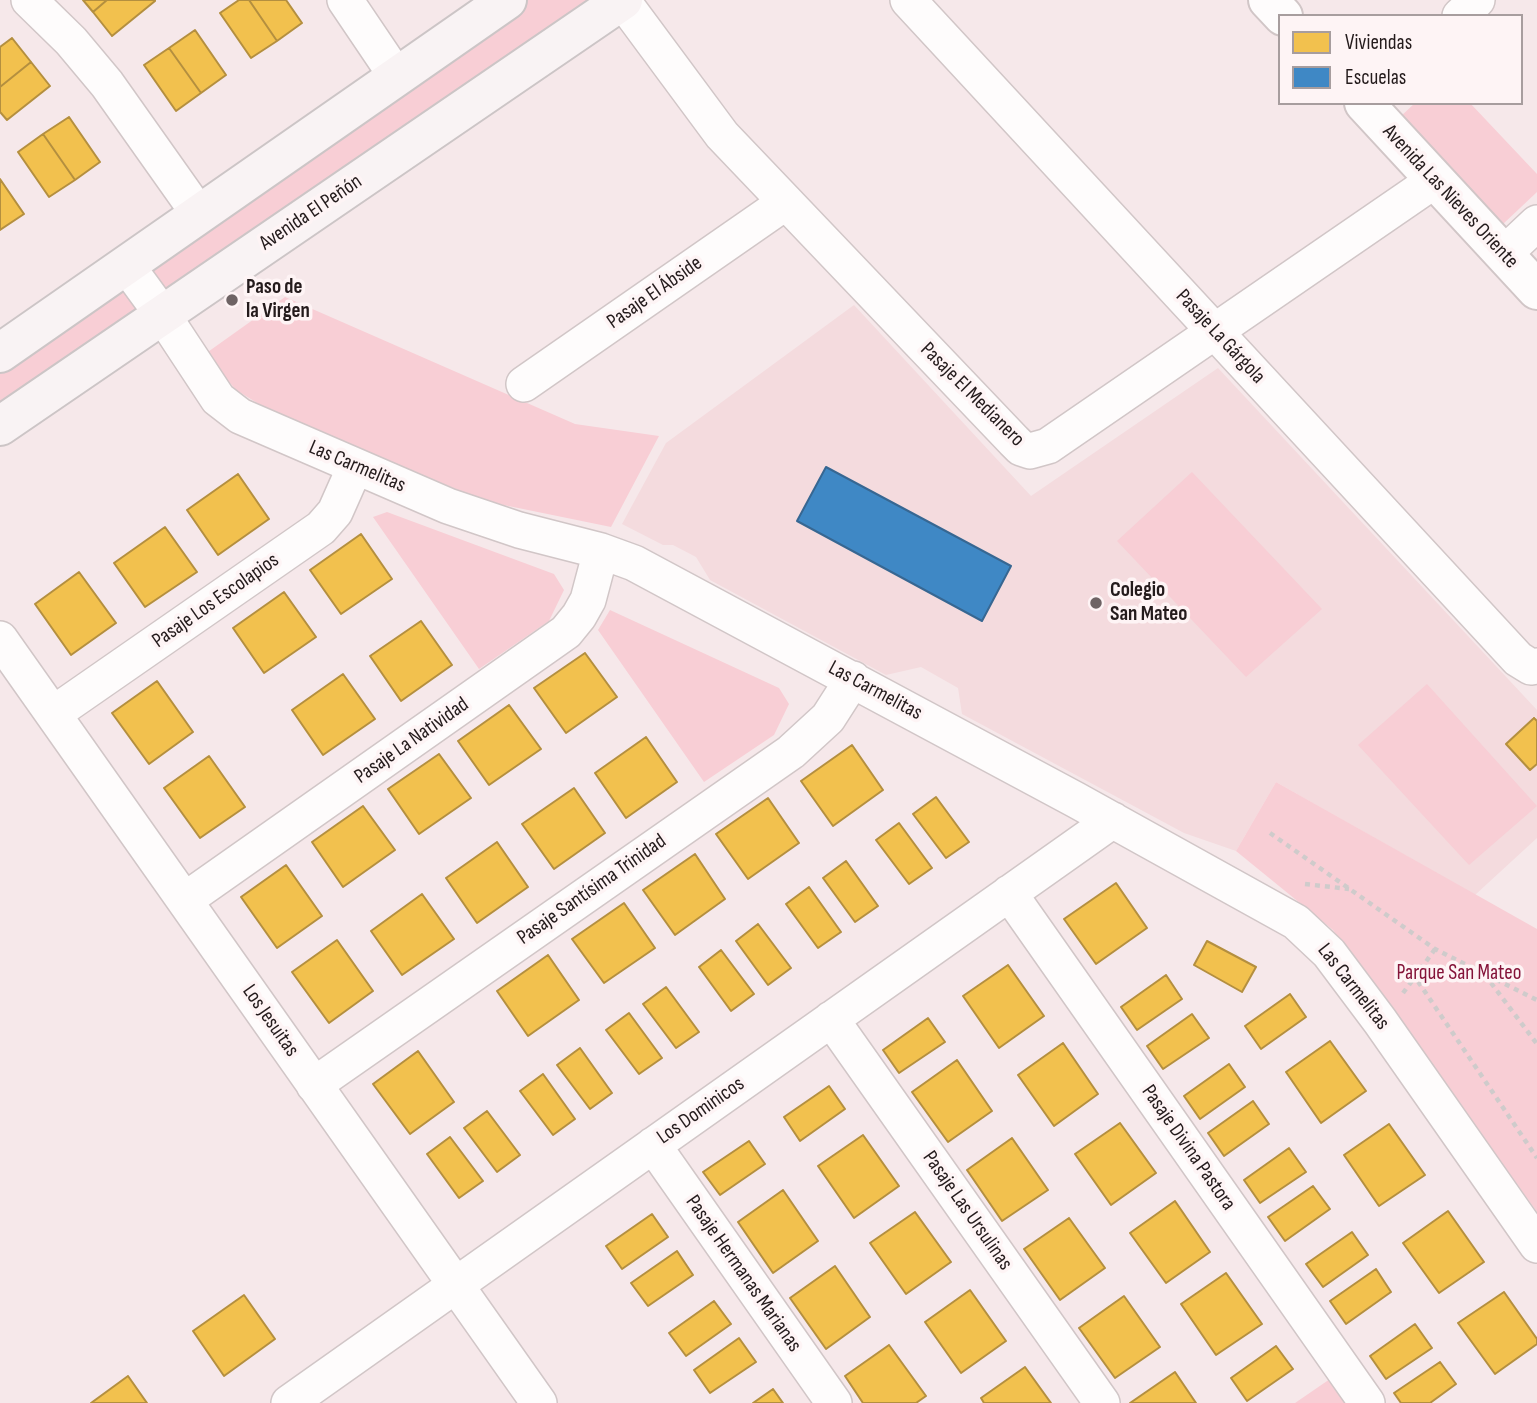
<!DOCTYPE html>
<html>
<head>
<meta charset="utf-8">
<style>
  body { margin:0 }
  #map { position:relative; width:1537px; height:1403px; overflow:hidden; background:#f6e8ea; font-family:"Sofia Sans Condensed",sans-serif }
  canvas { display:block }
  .legend { position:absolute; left:1278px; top:14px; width:245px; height:91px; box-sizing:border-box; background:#fef4f5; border:2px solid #a79d9e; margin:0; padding:9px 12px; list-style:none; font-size:21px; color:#241b1c }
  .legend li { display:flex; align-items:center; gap:14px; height:35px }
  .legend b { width:35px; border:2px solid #a79d9e }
</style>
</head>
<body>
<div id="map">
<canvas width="1537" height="1403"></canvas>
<ul class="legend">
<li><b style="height:19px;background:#f2c14e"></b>Viviendas</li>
<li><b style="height:19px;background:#3f88c5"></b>Escuelas</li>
</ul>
</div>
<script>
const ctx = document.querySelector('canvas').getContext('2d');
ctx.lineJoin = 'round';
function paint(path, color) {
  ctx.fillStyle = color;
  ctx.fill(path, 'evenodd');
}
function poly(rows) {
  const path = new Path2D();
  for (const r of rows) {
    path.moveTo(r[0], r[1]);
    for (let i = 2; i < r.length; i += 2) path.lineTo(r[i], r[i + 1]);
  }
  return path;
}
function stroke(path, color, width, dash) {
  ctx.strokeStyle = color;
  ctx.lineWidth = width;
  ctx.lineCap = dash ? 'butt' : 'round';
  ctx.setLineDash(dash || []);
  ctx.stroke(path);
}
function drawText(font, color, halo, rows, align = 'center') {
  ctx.font = font + ' "Sofia Sans Condensed",sans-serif';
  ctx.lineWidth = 7;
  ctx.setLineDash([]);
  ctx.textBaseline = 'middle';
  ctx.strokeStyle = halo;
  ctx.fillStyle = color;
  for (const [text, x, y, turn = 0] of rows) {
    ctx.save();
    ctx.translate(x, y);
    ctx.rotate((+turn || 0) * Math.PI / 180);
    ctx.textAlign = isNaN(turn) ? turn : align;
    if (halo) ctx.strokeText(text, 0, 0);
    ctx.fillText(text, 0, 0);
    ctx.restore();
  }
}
paint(poly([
  [854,305,1031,496,1218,368,1537,710,1537,838,1475,895,1276,782,1236,851,1184,833,962,714,958,688,921,667,886,675,710,580,696,557,673,545,663,545,622,524,666,443]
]), '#f4dbde');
paint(poly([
  [519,0,589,0,0,406,0,365],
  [1415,103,1470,103,1537,174,1537,192,1502,225,1400,117],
  [285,297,575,424,659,436,611,527,484,501,267,409,236,390,205,354],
  [1192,472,1322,609,1246,677,1117,541],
  [387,512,554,574,564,590,549,621,479,669,373,517],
  [610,610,779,688,789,704,774,735,704,782,598,630],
  [1427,684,1537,806,1469,865,1358,745],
  [1276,782,1537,929,1537,1212,1333,930,1236,851],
  [1330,1379,1347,1403,1295,1403]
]), '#f8ced5');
const homes = poly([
  [83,0,107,0,93,12,83,0],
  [107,0,155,0,155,1,112,36,93,12,107,0],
  [239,0,249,0,277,41,251,58,220,13,239,0],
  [249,0,286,0,302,23,277,41,249,0],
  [195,30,226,75,201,93,169,48,195,30],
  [12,38,31,62,0,87,0,47,12,38],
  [169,48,201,93,176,111,144,65,169,48],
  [31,62,50,86,7,120,0,112,0,87,31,62],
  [69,117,100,162,75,180,43,134,69,117],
  [43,134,75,180,49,197,18,152,43,134],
  [0,179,24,214,0,230,0,179],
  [238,474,269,519,218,555,187,510,238,474],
  [165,527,197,572,145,607,114,563,165,527],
  [361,534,392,579,341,614,310,570,361,534],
  [79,572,116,623,71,655,35,604,79,572],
  [284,592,316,637,264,673,233,628,284,592],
  [421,621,452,665,401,701,370,656,421,621],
  [585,653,617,697,566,733,534,688,585,653],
  [343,674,375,719,323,755,292,710,343,674],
  [157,681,193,732,149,764,112,713,157,681],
  [509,705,541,749,489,785,458,741,509,705],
  [1534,718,1537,721,1537,764,1530,770,1506,744,1534,718],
  [646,737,677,782,626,818,595,773,646,737],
  [852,745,883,790,833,826,801,781,852,745],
  [439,754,471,798,419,834,388,789,439,754],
  [209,756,245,807,200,838,164,788,209,756],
  [574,788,605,833,554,869,522,824,574,788],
  [936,797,969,842,946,858,913,814,936,797],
  [768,798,799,843,748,879,716,834,768,798],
  [363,806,395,850,343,887,312,842,363,806],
  [899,823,932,868,909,884,876,840,899,823],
  [497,842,528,887,477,923,446,878,497,842],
  [695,854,725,899,675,935,643,890,695,854],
  [846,861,878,906,855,922,823,878,846,861],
  [286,865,322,916,277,948,241,897,286,865],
  [1116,883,1147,928,1096,964,1064,919,1116,883],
  [809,887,841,932,818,948,786,904,809,887],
  [422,894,454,939,402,975,371,931,422,894],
  [624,903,655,948,604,983,572,939,624,903],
  [758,924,791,968,768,985,736,941,758,924],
  [337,940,373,991,329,1023,292,972,337,940],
  [1207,941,1256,967,1242,992,1194,965,1207,941],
  [721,950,754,994,731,1011,699,967,721,950],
  [548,955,579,1000,528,1036,497,991,548,955],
  [1008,965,1044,1016,999,1048,963,996,1008,965],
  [1166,975,1182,999,1137,1030,1121,1007,1166,975],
  [666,987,699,1032,676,1048,643,1004,666,987],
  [1290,994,1306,1017,1261,1049,1245,1026,1290,994],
  [629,1013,662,1058,639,1074,606,1030,629,1013],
  [1192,1014,1209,1038,1163,1069,1147,1046,1192,1014],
  [928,1018,945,1042,899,1073,883,1050,928,1018],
  [1330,1041,1366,1091,1321,1123,1286,1072,1330,1041],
  [1063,1043,1098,1094,1054,1126,1018,1075,1063,1043],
  [580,1048,612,1093,590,1109,557,1065,580,1048],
  [418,1051,454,1102,410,1134,373,1084,418,1051],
  [957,1060,992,1111,948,1142,912,1092,957,1060],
  [1229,1064,1245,1087,1200,1119,1184,1096,1229,1064],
  [543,1074,575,1119,553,1135,520,1091,543,1074],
  [829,1086,845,1109,800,1141,784,1117,829,1086],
  [1253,1101,1269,1124,1224,1156,1208,1133,1253,1101],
  [487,1111,520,1155,497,1172,464,1128,487,1111],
  [1120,1123,1156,1173,1111,1205,1075,1154,1120,1123],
  [1389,1124,1425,1175,1379,1206,1344,1155,1389,1124],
  [863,1135,899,1186,854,1218,818,1166,863,1135],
  [450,1137,483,1181,459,1198,427,1154,450,1137],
  [1012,1138,1048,1190,1002,1221,967,1170,1012,1138],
  [749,1141,765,1164,720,1195,703,1172,749,1141],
  [1289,1148,1306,1172,1260,1203,1244,1180,1289,1148],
  [1313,1186,1330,1209,1285,1241,1268,1217,1313,1186],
  [783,1190,818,1241,773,1273,738,1222,783,1190],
  [1175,1201,1210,1252,1166,1283,1130,1233,1175,1201],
  [1448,1211,1484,1262,1439,1293,1403,1243,1448,1211],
  [915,1212,951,1262,906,1294,870,1243,915,1212],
  [652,1214,668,1237,622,1269,606,1246,652,1214],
  [1069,1218,1105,1268,1060,1300,1024,1249,1069,1218],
  [1352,1232,1368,1255,1323,1287,1306,1264,1352,1232],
  [677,1251,693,1275,648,1306,631,1283,677,1251],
  [835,1266,870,1317,826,1349,790,1298,835,1266],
  [1376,1269,1391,1292,1346,1324,1330,1301,1376,1269],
  [1226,1273,1262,1324,1216,1355,1181,1304,1226,1273],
  [970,1290,1006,1341,961,1373,925,1322,970,1290],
  [1504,1292,1537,1339,1537,1344,1495,1374,1458,1323,1504,1292],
  [244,1295,275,1339,224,1376,193,1331,244,1295],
  [1124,1296,1160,1347,1115,1378,1079,1328,1124,1296],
  [714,1301,731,1324,686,1356,669,1333,714,1301],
  [1415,1324,1432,1348,1386,1379,1370,1356,1415,1324],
  [739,1338,756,1362,710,1393,694,1370,739,1338],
  [889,1345,926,1396,916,1403,863,1403,845,1376,889,1345],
  [1276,1346,1293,1369,1247,1401,1231,1378,1276,1346],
  [1440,1362,1456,1384,1430,1403,1401,1403,1394,1393,1440,1362],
  [1025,1367,1051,1403,984,1403,981,1398,1025,1367],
  [1175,1372,1196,1403,1130,1403,1175,1372],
  [128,1376,147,1403,91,1403,128,1376],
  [773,1389,783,1403,753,1403,773,1389]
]);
paint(homes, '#f2c14e');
stroke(homes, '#b48f3f', 2);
const schools = poly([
  [826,467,1011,566,982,621,797,521,826,467]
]);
paint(schools, '#3f88c5');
stroke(schools, '#376792', 2);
const street = poly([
  [29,0,71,41,107,84,199,214],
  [345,0,397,77],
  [622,0,722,135,1014,441,1021,448,1030,451,1048,446,1435,180],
  [908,0,1518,659,1531,667,1537,666],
  [1460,16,1477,0],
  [1504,254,1537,223],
  [127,266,162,314,218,399,240,416,448,506,519,530,601,551,634,563,1076,800,1296,922,1329,953,1380,1021,1537,1245],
  [524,384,786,202],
  [0,639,539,1403],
  [53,714,321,528,335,512,355,467],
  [1009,893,1367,1403],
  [185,900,566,632,579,616,588,600,601,551],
  [831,1019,1102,1403],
  [314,1085,791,752,828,718,853,679],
  [653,1145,834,1403],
  [289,1403,1113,820]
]);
const secondary = poly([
  [1268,0,1283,16],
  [1364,103,1537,290]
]);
const primary = poly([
  [0,353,507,0],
  [0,426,623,0]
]);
stroke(street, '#d1c6c7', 38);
stroke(secondary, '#d1c6c7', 42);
stroke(primary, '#ccc5c6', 42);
stroke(poly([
  [1270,833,1435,949,1537,1000],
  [1305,884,1349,889],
  [1435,949,1415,977,1537,1158],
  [1485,975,1537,1044],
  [1403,993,1415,977]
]), '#cfcbcb', 4.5, [5, 5]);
stroke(street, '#fefcfc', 35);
stroke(secondary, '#fefcfc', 38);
stroke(primary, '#f9f3f4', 38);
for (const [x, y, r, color] of [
  [232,300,7,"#6e6364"],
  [1096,603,7,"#6e6364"]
]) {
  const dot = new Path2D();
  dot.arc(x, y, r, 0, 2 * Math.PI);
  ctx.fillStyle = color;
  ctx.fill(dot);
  stroke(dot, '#fef4f5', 2.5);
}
drawText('21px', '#241b1c', '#fef4f5', [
  ["Avenida Las Nieves Oriente",1450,197,47],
  ["Avenida El Peñón",311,213,-34],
  ["Pasaje El Ábside",655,293,-35],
  ["Pasaje La Gárgola",1220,337,47],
  ["Pasaje El Medianero",972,395,45],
  ["Las Carmelitas",357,467,23],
  ["Pasaje Los Escolapios",216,601,-35],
  ["Las Carmelitas",875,691,28],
  ["Pasaje La Natividad",412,741,-35],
  ["Pasaje Santísima Trinidad",592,890,-35],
  ["Las Carmelitas",1353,987,52],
  ["Los Jesuitas",270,1021,55],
  ["Los Dominicos",701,1111,-35],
  ["Pasaje Divina Pastora",1188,1148,55],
  ["Pasaje Las Ursulinas",967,1211,55],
  ["Pasaje Hermanas Marianas",743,1274,55]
]);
drawText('bold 21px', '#241b1c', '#fef4f5', [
  ["Paso de",246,288],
  ["la Virgen",246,312],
  ["Colegio",1110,591],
  ["San Mateo",1110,615]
], 'left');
drawText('21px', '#841339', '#fef4f5', [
  ["Parque San Mateo",1459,974]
]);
</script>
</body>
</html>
